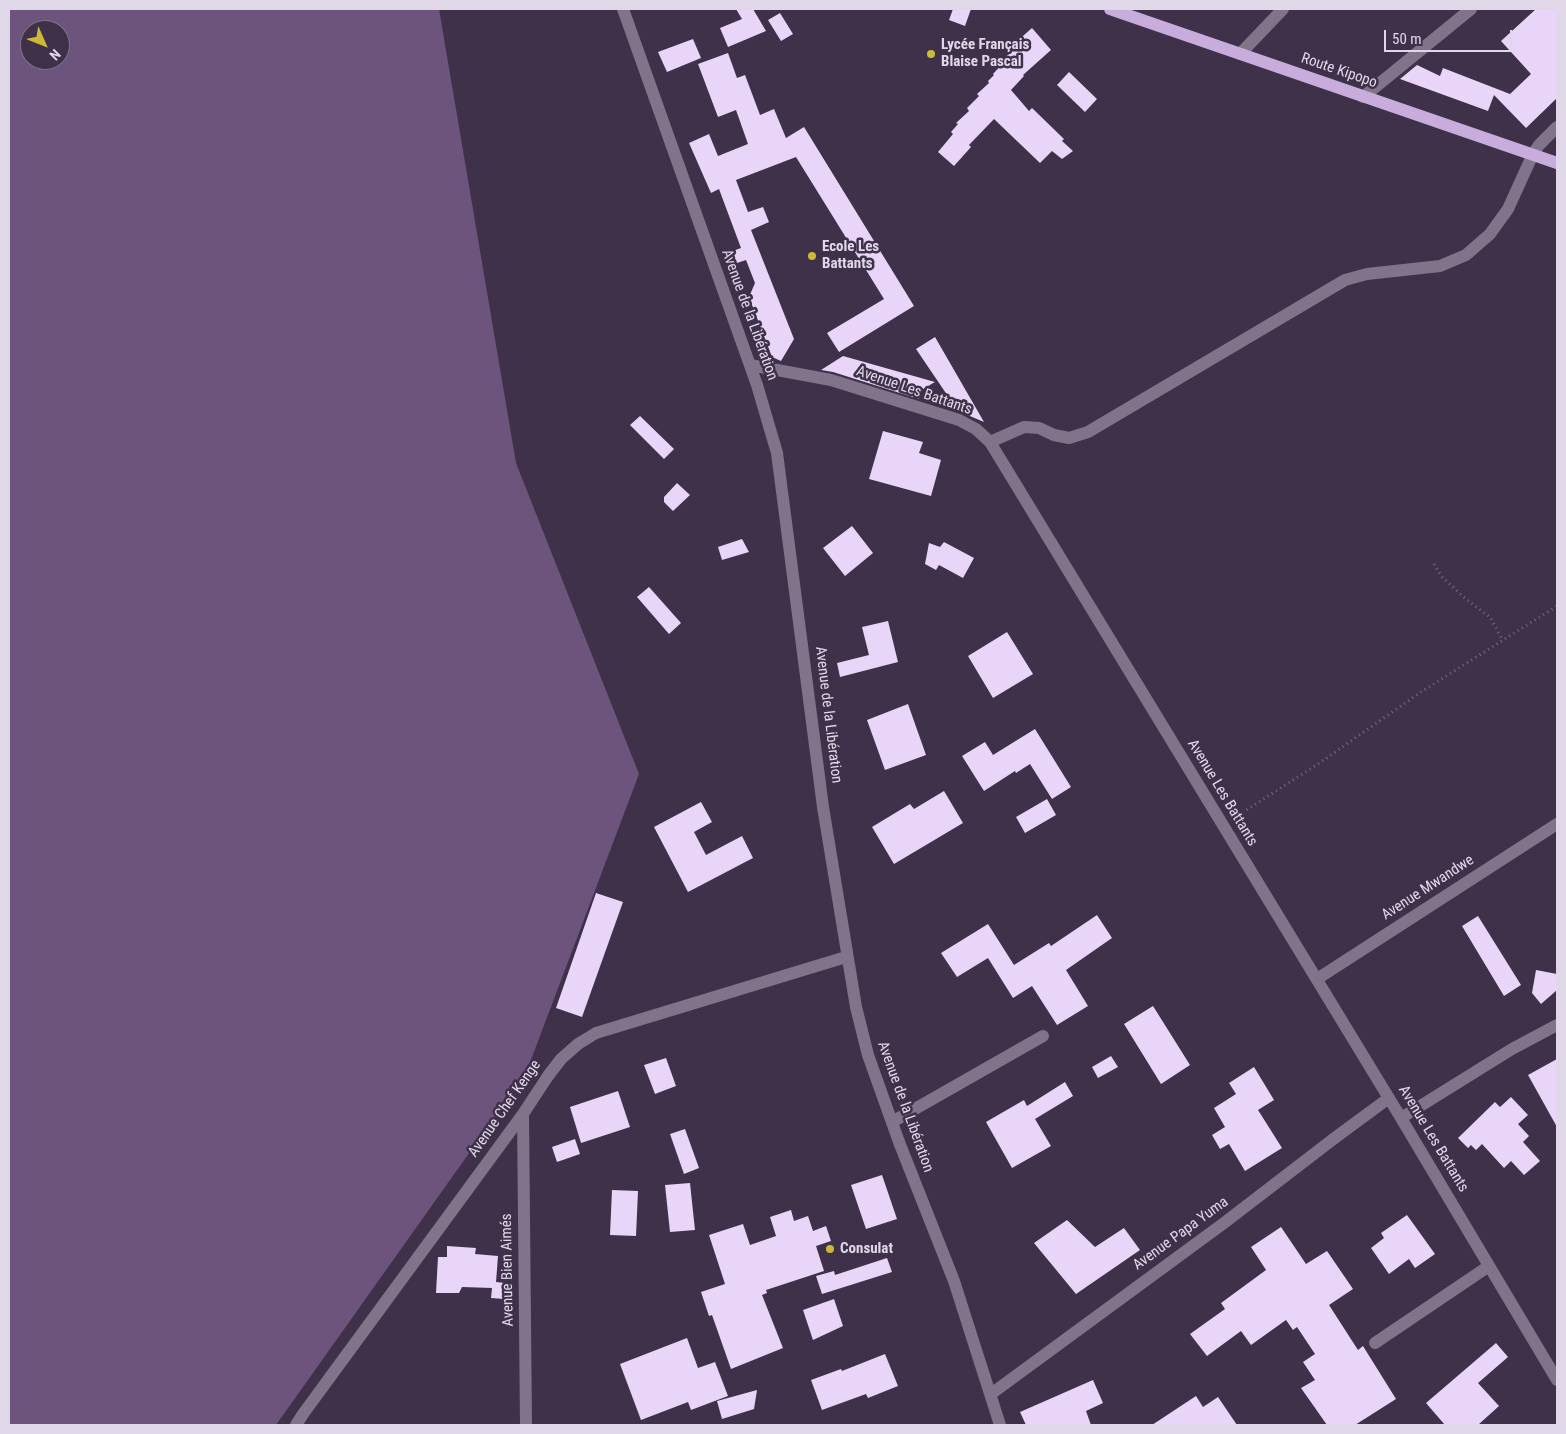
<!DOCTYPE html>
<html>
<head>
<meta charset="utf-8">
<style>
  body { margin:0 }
  #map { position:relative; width:1566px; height:1434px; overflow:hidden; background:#3f314a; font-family:"Roboto Condensed",sans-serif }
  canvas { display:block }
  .frame { position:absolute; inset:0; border:10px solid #e0d8e8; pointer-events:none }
  .north { position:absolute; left:20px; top:20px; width:50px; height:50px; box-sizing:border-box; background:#3f314a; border:1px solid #7f7489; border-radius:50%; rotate:134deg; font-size:14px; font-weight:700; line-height:20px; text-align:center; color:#e0d8e8 }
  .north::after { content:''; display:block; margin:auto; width:18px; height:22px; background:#cdb938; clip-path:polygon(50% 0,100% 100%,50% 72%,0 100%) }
  .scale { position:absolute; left:1384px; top:30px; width:128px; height:22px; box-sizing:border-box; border:2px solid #e0d8e8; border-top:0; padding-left:6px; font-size:15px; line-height:18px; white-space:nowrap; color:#e0d8e8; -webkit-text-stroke:4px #3f314a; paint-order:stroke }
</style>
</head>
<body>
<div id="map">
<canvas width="1566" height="1434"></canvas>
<div class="frame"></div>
<div class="north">N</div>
<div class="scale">50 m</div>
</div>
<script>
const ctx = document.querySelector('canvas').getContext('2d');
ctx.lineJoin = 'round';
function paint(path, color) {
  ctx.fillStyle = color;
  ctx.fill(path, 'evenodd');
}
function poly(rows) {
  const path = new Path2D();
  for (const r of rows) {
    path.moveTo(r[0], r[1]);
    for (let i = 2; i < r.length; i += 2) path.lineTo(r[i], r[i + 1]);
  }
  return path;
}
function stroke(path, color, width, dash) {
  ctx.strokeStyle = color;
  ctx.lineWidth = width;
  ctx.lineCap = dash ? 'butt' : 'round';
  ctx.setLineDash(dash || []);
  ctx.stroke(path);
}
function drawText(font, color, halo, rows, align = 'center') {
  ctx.font = font + ' "Roboto Condensed",sans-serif';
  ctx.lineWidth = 5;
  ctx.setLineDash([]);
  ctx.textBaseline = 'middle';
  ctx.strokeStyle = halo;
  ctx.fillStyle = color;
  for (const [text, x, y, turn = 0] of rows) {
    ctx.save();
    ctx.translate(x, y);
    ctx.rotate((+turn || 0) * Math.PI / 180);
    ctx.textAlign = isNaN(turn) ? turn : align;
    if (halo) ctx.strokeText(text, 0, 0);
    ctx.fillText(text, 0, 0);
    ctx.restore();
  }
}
paint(poly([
  [9,9,439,9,516,463,639,774,526,1073,276,1425,9,1425],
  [30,30,60,30,60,60,30,60]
]), '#6c547d');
paint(poly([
  [736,9,753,9,766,31,728,47,720,28,742,19],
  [953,9,971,9,965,26,949,20],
  [1536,9,1557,9,1557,98,1526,128,1494,95,1488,111,1400,79,1417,65,1440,76,1443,68,1510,94,1531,74,1501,41],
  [780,13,793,34,781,41,768,20],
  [1032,28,1051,50,1023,75,1024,76,1011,90,1029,111,1032,108,1064,139,1062,141,1073,151,1062,159,1052,151,1040,163,994,119,969,145,971,147,954,166,938,152,953,134,951,132,958,124,956,123,969,111,967,108,979,96,977,94,989,83,988,81,994,75,993,74,1006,60,1004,58,1018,46,1015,43],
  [693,39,701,58,667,72,658,52],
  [728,53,737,78,745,75,760,115,774,109,786,138,804,127,914,306,839,352,827,333,884,299,796,157,736,180,748,212,763,207,769,222,751,230,794,339,781,361,772,357,749,297,755,283,746,260,734,264,730,252,741,248,719,189,711,193,689,143,709,134,718,156,748,144,736,110,718,117,698,64],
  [1069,72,1097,99,1085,112,1057,85],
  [935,337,984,422,958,411,916,349],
  [843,356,935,382,923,389,919,399,833,372,821,370],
  [640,416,674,449,664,459,630,425],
  [883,431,923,442,919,453,941,460,931,496,869,479],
  [677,483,690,495,673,511,664,502,664,497],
  [852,526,873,553,845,576,823,548],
  [742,539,749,552,722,560,718,547],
  [944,542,974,558,963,578,939,565,936,570,925,564,929,543,940,547],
  [649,587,681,623,669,634,637,597],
  [888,621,898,662,840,677,837,663,869,655,862,627],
  [1007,632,1033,674,993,698,968,656],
  [908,704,926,755,885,770,867,720],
  [1035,729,1071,787,1052,799,1030,764,1016,773,1015,771,984,791,962,756,985,742,993,755],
  [944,791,963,823,894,864,872,827,910,804,914,809],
  [1047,799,1056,815,1025,833,1016,817],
  [701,802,712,822,694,832,706,855,742,836,753,858,688,892,654,827],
  [596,893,623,902,582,1017,556,1008],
  [1097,915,1112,938,1066,970,1088,1006,1057,1025,1032,986,1013,998,988,958,957,977,941,953,988,924,1014,965,1049,943,1051,946],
  [1478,916,1521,985,1504,996,1462,926],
  [1536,970,1557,974,1557,990,1541,1004,1532,993],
  [1153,1006,1190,1065,1161,1084,1124,1024],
  [1111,1056,1118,1067,1098,1078,1092,1067],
  [666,1058,676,1086,655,1094,644,1065],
  [1557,1059,1557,1127,1528,1075],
  [1254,1067,1274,1100,1258,1110,1282,1148,1245,1171,1229,1144,1220,1149,1212,1135,1225,1127,1214,1108,1236,1094,1229,1083],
  [1065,1082,1073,1096,1035,1119,1051,1146,1012,1168,986,1122,1024,1100,1027,1106],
  [618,1091,630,1127,581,1143,570,1107],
  [1511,1097,1528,1115,1518,1124,1529,1136,1523,1142,1540,1161,1524,1175,1511,1161,1504,1168,1482,1144,1476,1150,1471,1145,1468,1148,1458,1138,1495,1102,1500,1107],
  [685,1129,699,1168,684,1174,670,1134],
  [575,1139,580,1154,557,1162,552,1147],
  [882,1175,897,1219,866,1229,851,1185],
  [690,1183,695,1230,670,1232,665,1185],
  [612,1190,638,1191,636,1236,610,1235],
  [791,1210,794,1221,808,1216,813,1231,826,1226,831,1241,816,1246,824,1271,766,1290,767,1293,762,1295,783,1348,731,1369,712,1315,709,1316,701,1292,725,1284,709,1235,743,1224,750,1245,776,1236,770,1217],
  [1407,1215,1435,1254,1415,1268,1409,1259,1389,1274,1371,1248,1384,1238,1381,1233],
  [1067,1220,1095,1247,1124,1228,1140,1250,1076,1294,1034,1243],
  [1281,1227,1306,1264,1327,1251,1353,1289,1329,1305,1358,1350,1363,1346,1396,1399,1355,1425,1327,1425,1301,1388,1315,1380,1303,1362,1315,1354,1297,1327,1293,1330,1286,1320,1251,1345,1241,1331,1207,1356,1190,1334,1225,1309,1221,1303,1266,1270,1251,1247],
  [447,1246,476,1248,475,1254,498,1256,496,1282,505,1283,504,1299,491,1298,492,1288,462,1287,459,1293,436,1293,438,1257,447,1257],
  [887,1258,892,1272,822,1294,816,1276,834,1271,835,1275],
  [834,1299,843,1326,813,1340,803,1310],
  [687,1338,698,1368,715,1362,728,1396,691,1410,688,1402,641,1420,620,1364],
  [1496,1343,1508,1357,1478,1383,1499,1406,1478,1425,1445,1425,1426,1403],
  [885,1354,898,1386,868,1398,866,1394,822,1410,811,1380,841,1369,842,1371],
  [1093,1380,1103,1403,1086,1411,1091,1425,1026,1425,1020,1412],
  [757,1390,754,1409,722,1419,717,1401],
  [1196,1396,1203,1407,1218,1397,1237,1425,1152,1425]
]), '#e9d5f8');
stroke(poly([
  [1434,564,1442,577,1467,600,1490,617,1503,641],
  [1234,818,1318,764,1421,692,1557,606]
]), '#766a80', 3, [1, 4]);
stroke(poly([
  [623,9,757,385,777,453,823,807,856,1007,868,1055,899,1142,954,1281,1000,1425],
  [1240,54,1283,9],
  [1363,97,1471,9],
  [750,365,831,380,959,420,976,429,990,442,1401,1118,1557,1380],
  [990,442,1024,427,1039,428,1054,435,1069,438,1088,432,1345,280,1367,274,1440,266,1466,255,1490,234,1508,209,1533,154,1539,145,1557,127],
  [1317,979,1557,824],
  [523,1114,526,1425],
  [1401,1118,1512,1049,1557,1025],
  [892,1122,1043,1036],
  [1375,1343,1489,1266],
  [991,1394,1224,1223,1336,1137,1389,1098],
  [296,1425,303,1414,523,1114,548,1076,561,1059,578,1044,596,1033,846,957]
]), '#80738a', 12);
stroke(poly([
  [1110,9,1557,163]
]), '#c7acdc', 12);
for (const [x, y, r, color] of [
  [931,54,5,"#cdb938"],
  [812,256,5,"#cdb938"],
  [830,1249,5,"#cdb938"]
]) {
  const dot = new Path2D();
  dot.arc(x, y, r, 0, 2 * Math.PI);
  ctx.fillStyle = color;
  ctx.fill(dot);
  stroke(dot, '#3f314a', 2);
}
drawText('bold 15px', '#e0d8e8', '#3f314a', [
  ["Lycée Français",941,45],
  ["Blaise Pascal",941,62],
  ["Ecole Les",822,247],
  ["Battants",822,264],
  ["Consulat",840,1249]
], 'left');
drawText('15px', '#e0d8e8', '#3f314a', [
  ["Route Kipopo",1339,71,19],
  ["Avenue de la Libération",749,315,70],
  ["Avenue Les Battants",914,391,19],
  ["Avenue de la Libération",828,715,83],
  ["Avenue Les Battants",1222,793,59],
  ["Avenue Mwandwe",1428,888,-33],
  ["Avenue de la Libération",905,1107,70],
  ["Avenue Chef Kenge",505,1109,-55],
  ["Avenue Les Battants",1433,1139,59],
  ["Avenue Papa Yuma",1181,1234,-36],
  ["Avenue Bien Aimés",508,1270,-91]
]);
</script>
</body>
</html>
